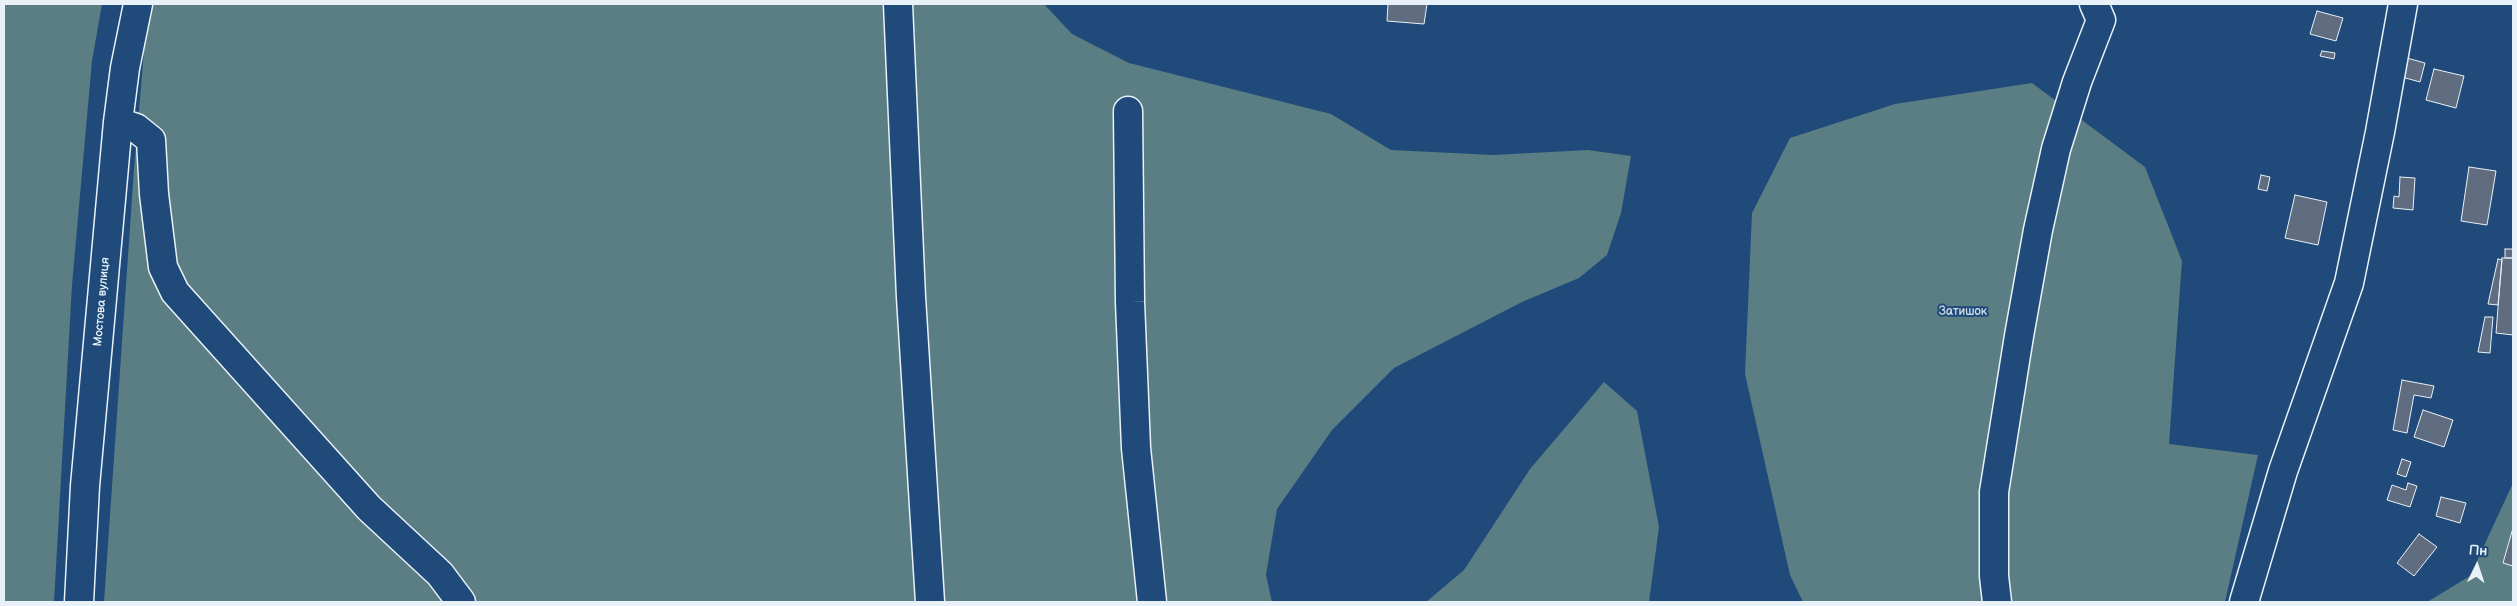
<!DOCTYPE html>
<html>
<head>
<meta charset="utf-8">
<style>
  body { margin:0 }
  #map { position:relative; width:2517px; height:606px; overflow:hidden; background:#1f4a7a; font-family:"Balsamiq Sans",sans-serif }
  canvas { display:block }
  .frame { position:absolute; inset:0; border:5px solid #e8f1f8; pointer-events:none }
  .north { position:absolute; left:2452px; top:541px; width:50px; height:50px; -webkit-text-stroke:4px #1f4a7a; paint-order:stroke; rotate:4deg; font-size:14px; font-weight:700; line-height:20px; text-align:center; color:#e8f1f8 }
  .north::after { content:''; display:block; margin:auto; width:18px; height:22px; background:#e8f1f8; clip-path:polygon(50% 0,100% 100%,50% 72%,0 100%) }
</style>
</head>
<body>
<div id="map">
<canvas width="2517" height="606"></canvas>
<div class="frame"></div>
<div class="north">Пн</div>
</div>
<script>
const ctx = document.querySelector('canvas').getContext('2d');
ctx.lineJoin = 'round';
function paint(path, color) {
  ctx.fillStyle = color;
  ctx.fill(path, 'evenodd');
}
function poly(rows) {
  const path = new Path2D();
  for (const r of rows) {
    path.moveTo(r[0], r[1]);
    for (let i = 2; i < r.length; i += 2) path.lineTo(r[i], r[i + 1]);
  }
  return path;
}
function stroke(path, color, width, dash) {
  ctx.strokeStyle = color;
  ctx.lineWidth = width;
  ctx.lineCap = dash ? 'butt' : 'round';
  ctx.setLineDash(dash || []);
  ctx.stroke(path);
}
function drawText(font, color, halo, rows, align = 'center') {
  ctx.font = font + ' "Balsamiq Sans",sans-serif';
  ctx.lineWidth = 4;
  ctx.setLineDash([]);
  ctx.textBaseline = 'middle';
  ctx.strokeStyle = halo;
  ctx.fillStyle = color;
  for (const [text, x, y, turn = 0] of rows) {
    ctx.save();
    ctx.translate(x, y);
    ctx.rotate((+turn || 0) * Math.PI / 180);
    ctx.textAlign = isNaN(turn) ? turn : align;
    if (halo) ctx.strokeText(text, 0, 0);
    ctx.fillText(text, 0, 0);
    ctx.restore();
  }
}
paint(poly([
  [4,4,102,4,92,61,72,285,54,602,4,602],
  [148,4,1044,4,1072,34,1129,63,1331,114,1391,150,1493,155,1588,150,1631,156,1621,213,1607,255,1579,278,1522,302,1394,368,1332,430,1277,509,1266,575,1272,602,104,602,134,169],
  [2032,83,2145,167,2182,261,2169,444,2258,455,2225,602,1803,602,1790,575,1745,374,1752,213,1790,138,1895,104],
  [1604,382,1637,411,1659,527,1649,602,1426,602,1464,570,1530,469],
  [2513,483,2513,602,2427,602,2470,576]
]), '#5a7e83');
const building = poly([
  [1388,4,1427,4,1424,24,1387,21,1388,4],
  [2317,11,2343,18,2336,41,2310,34,2317,11],
  [2322,51,2335,53,2334,59,2320,56,2322,51],
  [2407,58,2425,63,2420,82,2402,77,2407,58],
  [2434,69,2464,76,2456,108,2426,100,2434,69],
  [2469,167,2496,171,2487,225,2461,221,2469,167],
  [2261,175,2270,177,2267,191,2258,189,2261,175],
  [2400,177,2415,178,2413,210,2393,208,2394,196,2399,197,2400,177],
  [2295,195,2327,202,2318,245,2285,238,2295,195],
  [2505,249,2513,249,2513,258,2505,258,2505,249],
  [2502,258,2513,258,2513,335,2496,333,2502,258],
  [2498,259,2502,260,2498,305,2488,304,2498,259],
  [2485,317,2493,317,2490,353,2478,352,2485,317],
  [2402,380,2434,386,2431,398,2414,395,2407,433,2393,430,2402,380],
  [2423,410,2453,420,2444,447,2414,437,2423,410],
  [2402,459,2411,462,2406,477,2397,474,2402,459],
  [2408,483,2417,486,2410,507,2387,500,2392,485,2406,490,2408,483],
  [2441,497,2466,503,2460,523,2436,516,2441,497],
  [2513,528,2513,566,2503,563,2513,528],
  [2419,534,2437,547,2414,576,2397,563,2419,534]
]);
paint(building, '#606c7f');
stroke(building, '#e8f1f8', 1);
const minor = poly([
  [898,4,911,297,930,602],
  [1128,111,1130,302,1136,448,1152,602],
  [118,122,136,128,151,140,154,194,163,267,175,292,369,508,440,574,461,602],
  [79,602,85,486,118,122,125,68,138,4],
  [1997,602,1994,576,1994,492,2019,336,2038,230,2056,149,2077,82,2101,20,2094,4],
  [2244,602,2283,471,2349,283,2380,132,2403,4]
]);
stroke(minor, '#e8f1f8', 31);
stroke(minor, '#1f4a7a', 28);
drawText('12px', '#e8f1f8', '#1f4a7a', [
  ["Мостова вулиця",102,302,-85]
]);
drawText('12px', '#d3e0e6', '#1f4a7a', [
  ["Затишок",1963,312]
]);
</script>
</body>
</html>
